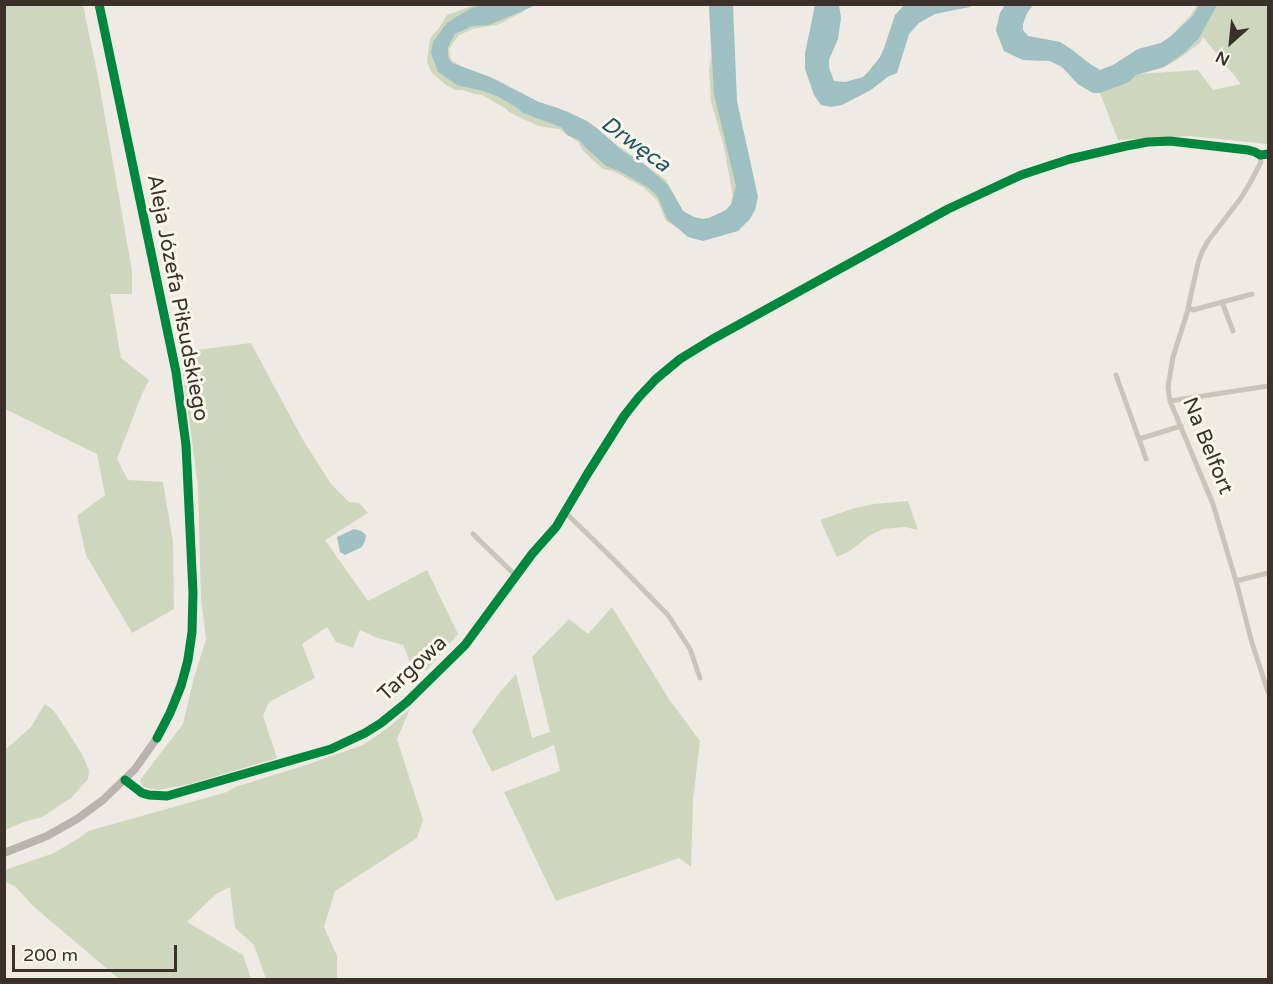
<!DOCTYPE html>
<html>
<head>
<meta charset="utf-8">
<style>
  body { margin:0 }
  #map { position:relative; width:1273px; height:984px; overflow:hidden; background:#efebe4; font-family:"Varela Round",sans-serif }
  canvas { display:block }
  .frame { position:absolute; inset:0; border:6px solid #3b312a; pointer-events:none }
  .north { position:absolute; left:1201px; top:12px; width:60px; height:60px; -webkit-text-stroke:4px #fbf6ed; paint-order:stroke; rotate:207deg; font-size:16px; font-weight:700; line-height:24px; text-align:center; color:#3b312a }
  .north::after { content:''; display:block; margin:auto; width:21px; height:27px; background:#3b312a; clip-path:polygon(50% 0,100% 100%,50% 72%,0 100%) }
  .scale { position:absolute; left:12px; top:945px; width:165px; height:27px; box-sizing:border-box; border:3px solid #3b312a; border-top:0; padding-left:8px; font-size:18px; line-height:21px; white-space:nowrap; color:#3b312a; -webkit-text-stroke:4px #fbf6ed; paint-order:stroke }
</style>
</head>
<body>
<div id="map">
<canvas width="1273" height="984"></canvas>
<div class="frame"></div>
<div class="north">N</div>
<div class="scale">200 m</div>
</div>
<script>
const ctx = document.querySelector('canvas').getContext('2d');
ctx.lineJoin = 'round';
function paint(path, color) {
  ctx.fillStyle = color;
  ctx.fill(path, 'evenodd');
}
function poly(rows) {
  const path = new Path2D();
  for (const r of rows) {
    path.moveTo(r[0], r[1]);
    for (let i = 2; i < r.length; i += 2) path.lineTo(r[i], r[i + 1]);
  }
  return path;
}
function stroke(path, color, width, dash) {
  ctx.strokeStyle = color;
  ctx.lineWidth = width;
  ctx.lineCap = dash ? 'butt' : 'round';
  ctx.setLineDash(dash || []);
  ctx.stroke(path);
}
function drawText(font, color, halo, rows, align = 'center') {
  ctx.font = font + ' "Varela Round",sans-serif';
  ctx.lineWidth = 6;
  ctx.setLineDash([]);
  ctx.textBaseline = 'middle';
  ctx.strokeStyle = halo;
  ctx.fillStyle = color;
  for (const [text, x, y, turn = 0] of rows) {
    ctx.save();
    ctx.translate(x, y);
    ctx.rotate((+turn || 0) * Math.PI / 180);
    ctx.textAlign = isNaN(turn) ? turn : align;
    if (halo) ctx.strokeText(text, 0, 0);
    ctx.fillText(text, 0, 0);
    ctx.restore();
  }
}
paint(poly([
  [4,5,83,5,98,77,132,271,132,294,110,294,121,358,149,380,142,394,117,459,128,480,163,482,173,542,174,609,132,633,86,555,77,516,105,495,97,454,5,409],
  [475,5,531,5,523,12,497,25,472,29,458,36,449,49,451,60,461,66,497,80,545,106,567,111,583,119,600,131,612,143,623,149,666,180,683,211,694,217,703,219,709,218,726,210,731,204,733,197,724,147,711,101,709,71,711,57,709,5,733,5,734,93,752,206,683,231,666,221,657,200,643,187,613,171,603,169,583,151,578,142,559,129,538,126,509,112,505,108,482,95,475,94,462,90,455,90,446,85,432,73,427,62,430,38,439,28,447,15],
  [1005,5,1033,5,1027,13,1023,24,1023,30,1028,36,1060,42,1071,49,1090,64,1100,70,1113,65,1138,49,1161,43,1171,36,1191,15,1197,5,1268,5,1268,144,1190,136,1118,140,1100,93,1093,93,1078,84,1062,67,1050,61,1023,60,1004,51,996,30,1000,13],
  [1203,37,1241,84,1213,90,1198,70,1139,74,1164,67,1177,60,1200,43],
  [251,343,303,440,331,484,349,502,359,503,368,513,325,540,368,601,427,570,458,634,427,670,414,672,403,645,378,638,360,630,353,648,336,642,327,627,302,644,315,678,269,702,263,716,277,758,190,784,158,790,143,787,140,780,183,724,193,681,206,639,201,598,198,486,180,352],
  [908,501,918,530,905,527,883,529,869,536,850,551,837,557,820,520,855,508,874,504],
  [612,607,669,699,700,741,693,800,691,867,679,858,556,901,504,792,560,771,554,745,492,772,472,731,500,692,516,674,532,738,550,732,532,657,569,619,588,634],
  [45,704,52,709,57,715,82,754,89,770,88,779,71,798,42,817,24,822,5,830,5,750,31,727],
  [410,709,397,739,423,820,417,838,335,891,324,927,337,956,337,979,266,979,254,945,235,928,230,887,216,894,187,922,243,955,251,979,119,979,33,906,15,886,5,882,5,870,54,853,82,836,88,831,227,792,235,787,303,766,363,745,385,730]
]), '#cfd6be');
paint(poly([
  [485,4,536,5,489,25,472,26,455,34,448,47,448,57,452,63,490,77,539,102,558,108,587,121,598,129,624,152,644,164,668,185,683,211,694,217,703,219,709,218,726,210,731,204,736,186,714,94,709,5,733,5,737,101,758,197,755,210,750,219,738,231,703,241,688,237,667,219,658,197,649,188,621,172,606,166,585,147,579,140,567,135,561,127,523,113,516,107,499,97,483,91,457,85,438,72,431,53,433,42,446,24,456,17,472,8],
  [905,4,972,5,970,7,935,14,919,23,909,34,897,73,889,76,871,90,842,105,831,107,821,105,814,95,805,69,805,53,815,5,839,5,841,18,838,39,829,60,829,67,834,81,845,82,863,77,868,72,880,57,884,48,895,15],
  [1005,5,1033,5,1027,13,1023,24,1023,30,1028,36,1060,42,1071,49,1090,64,1100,70,1113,65,1138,49,1161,43,1171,36,1193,16,1199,5,1217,5,1199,38,1185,52,1164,67,1136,75,1129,82,1100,93,1093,93,1078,84,1062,67,1050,61,1023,60,1004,51,996,30,1000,13],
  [354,529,361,531,366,535,365,541,362,547,345,555,340,552,337,537]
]), '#9ec0c2');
stroke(poly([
  [1260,155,1261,162,1250,183,1241,198,1208,241,1202,252,1198,263,1187,313,1173,357,1168,387,1170,401,1213,504,1236,581,1252,643,1268,692],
  [1222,302,1233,331],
  [1188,307,1193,310,1252,294],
  [1116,375,1139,439,1181,426],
  [1170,401,1268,386],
  [1139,439,1146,459],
  [565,512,615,561,668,615,690,649,700,678],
  [473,534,516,576],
  [1236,581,1268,573],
  [125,780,142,793,149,795,167,796,331,749,365,733,381,723,407,702,465,645,532,554,556,527,588,473,624,416,639,397,656,379,680,359,711,340,948,209,1021,175,1070,159,1126,146,1148,142,1170,141,1248,150,1255,152,1260,155,1268,154]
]), '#c9c3bd', 5);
stroke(poly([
  [4,853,47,836,77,819,103,800,135,769,157,738,170,713,185,672,192,632,193,593,188,473,183,415,176,372,99,4]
]), '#b9b3ad', 8);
stroke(poly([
  [99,4,176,372,186,445,193,593,192,632,188,660,181,686,170,713,157,738],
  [125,780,142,793,149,795,167,796,331,749,365,733,381,723,407,702,465,645,532,554,556,527,588,473,624,416,639,397,656,379,680,359,711,340,948,209,1021,175,1070,159,1126,146,1148,142,1170,141,1248,150,1255,152,1260,155,1268,154]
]), '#00873e', 9);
drawText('21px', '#3b312a', '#fbf6ed', [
  ["Aleja Józefa Piłsudskiego",177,298,79],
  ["Na Belfort",1207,446,68],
  ["Targowa",413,669,-43]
]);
drawText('italic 22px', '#1c565f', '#fbf6ed', [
  ["Drwęca",635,145,36]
]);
</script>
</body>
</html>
